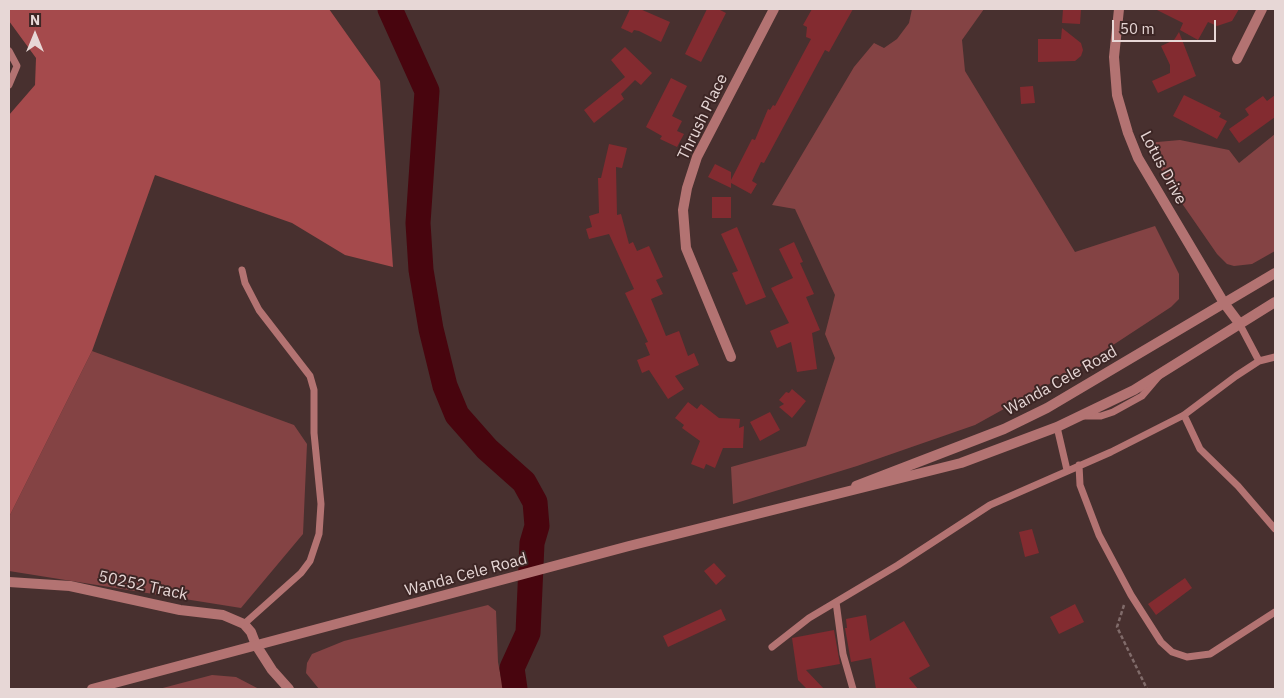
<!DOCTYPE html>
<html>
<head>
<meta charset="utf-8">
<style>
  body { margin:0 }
  #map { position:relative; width:1284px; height:698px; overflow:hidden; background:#48302f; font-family:"IBM Plex Sans",sans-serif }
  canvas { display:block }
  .frame { position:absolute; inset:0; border:10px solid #e7d7d6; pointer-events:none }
  .north { position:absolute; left:10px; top:10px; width:50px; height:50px; -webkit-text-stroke:4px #3d2625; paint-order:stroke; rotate:0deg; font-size:14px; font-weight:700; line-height:20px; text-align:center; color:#e7d7d6 }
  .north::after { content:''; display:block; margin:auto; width:18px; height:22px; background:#e7d7d6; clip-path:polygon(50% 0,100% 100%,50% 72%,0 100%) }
  .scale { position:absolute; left:1112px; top:20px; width:104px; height:22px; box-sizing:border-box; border:2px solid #e7d7d6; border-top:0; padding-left:6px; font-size:15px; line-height:18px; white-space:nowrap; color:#e7d7d6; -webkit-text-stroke:4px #3d2625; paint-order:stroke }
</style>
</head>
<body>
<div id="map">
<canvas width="1284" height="698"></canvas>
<div class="frame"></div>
<div class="north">N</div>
<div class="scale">50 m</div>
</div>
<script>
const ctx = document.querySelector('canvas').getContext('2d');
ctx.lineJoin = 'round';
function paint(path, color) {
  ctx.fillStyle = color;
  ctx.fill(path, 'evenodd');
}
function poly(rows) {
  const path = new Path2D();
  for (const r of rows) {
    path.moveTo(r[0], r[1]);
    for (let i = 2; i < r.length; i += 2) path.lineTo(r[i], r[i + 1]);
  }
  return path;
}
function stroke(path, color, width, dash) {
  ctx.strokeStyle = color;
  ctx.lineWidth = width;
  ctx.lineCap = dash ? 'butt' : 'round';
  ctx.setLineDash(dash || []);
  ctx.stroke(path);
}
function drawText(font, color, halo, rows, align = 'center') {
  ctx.font = font + ' "IBM Plex Sans",sans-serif';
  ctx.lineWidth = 4;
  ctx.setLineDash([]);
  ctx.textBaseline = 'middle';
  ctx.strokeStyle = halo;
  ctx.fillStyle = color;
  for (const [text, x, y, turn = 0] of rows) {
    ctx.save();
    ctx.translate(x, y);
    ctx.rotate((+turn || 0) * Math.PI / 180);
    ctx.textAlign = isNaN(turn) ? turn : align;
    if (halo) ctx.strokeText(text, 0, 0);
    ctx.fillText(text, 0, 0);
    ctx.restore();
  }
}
paint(poly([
  [912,9,984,9,962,40,965,71,1075,252,1155,226,1179,274,1179,299,1171,307,1078,368,975,425,857,466,733,504,731,467,806,446,835,358,825,334,835,295,795,209,772,205,854,67,874,43,884,48,897,39,909,23],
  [1275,134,1275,251,1252,264,1234,266,1227,264,1217,254,1172,189,1146,143,1180,140,1229,150,1239,163],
  [92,351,294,425,307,444,303,534,241,608,9,571,9,517],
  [488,605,496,611,498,662,501,678,508,689,319,689,306,673,307,663,312,654,344,641],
  [212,675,236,677,259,689,159,689]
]), '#844344');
paint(poly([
  [9,9,329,9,380,81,393,267,345,255,292,223,155,175,92,351,9,517,9,115,35,85,36,58,9,21]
]), '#a54a4c');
stroke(poly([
  [390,9,427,91,418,223,421,270,431,329,445,386,457,415,487,449,524,482,535,502,537,526,532,543,528,633,512,668,515,689]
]), '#48050e', 25);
paint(poly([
  [630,9,640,9,670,22,661,42,639,31,634,30,632,33,621,28],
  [707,9,718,9,726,13,701,62,685,54],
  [812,9,853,9,829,52,825,50,764,163,761,162,752,181,757,184,751,194,731,183,731,188,708,177,715,164,731,172,731,180,752,139,755,140,768,109,770,110,773,105,775,106,811,39,806,37,807,27,803,25],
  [1063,9,1081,9,1080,24,1062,23],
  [1155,9,1239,9,1232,21,1217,26,1208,22,1198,40,1180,30,1183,23],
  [1062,28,1081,43,1083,50,1081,56,1075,61,1038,62,1038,39,1061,39],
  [1179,32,1196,76,1158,93,1152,81,1170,73,1170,65,1161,46,1174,40],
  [625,47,652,73,641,85,635,80,621,94,624,99,594,123,584,110,625,77,611,60],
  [671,78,687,86,672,116,682,121,677,131,684,134,677,147,660,139,662,136,646,127],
  [1033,86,1035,103,1021,104,1020,87],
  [1184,95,1221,113,1219,117,1227,121,1217,139,1173,116],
  [1275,95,1275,117,1239,143,1229,129,1249,115,1245,109,1263,96,1267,101],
  [609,144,627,148,622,168,616,167,617,215,621,214,629,244,633,242,637,251,649,246,663,277,656,280,663,294,651,299,666,336,679,331,688,356,694,353,699,365,675,376,684,389,668,399,649,370,642,373,637,360,650,355,645,343,648,342,625,293,634,289,609,234,589,239,586,229,592,227,589,216,599,213,598,178,601,178],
  [712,197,731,197,731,218,712,218],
  [737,227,766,297,746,305,732,273,738,271,721,234],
  [794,242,803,262,800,263,814,294,806,297,820,330,812,333,817,369,797,372,791,342,777,348,770,331,789,323,771,288,793,278,779,249],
  [792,389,806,401,792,418,779,407,784,404,779,400,786,392,789,393],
  [688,402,697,409,701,404,719,418,740,419,739,428,744,426,743,448,723,448,715,468,706,464,704,469,691,464,700,441,682,428,684,425,675,418],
  [770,412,780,430,760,441,750,422],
  [1032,529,1039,553,1025,557,1019,532],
  [714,563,726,576,716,585,704,571],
  [1185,578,1192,588,1156,615,1148,604],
  [1075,604,1084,622,1059,634,1050,617],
  [721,609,726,620,668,647,663,636],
  [866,615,870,641,904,621,930,666,909,678,918,689,876,689,871,658,851,662,845,628,847,628,846,619],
  [834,630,840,664,806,670,824,689,807,689,798,680,792,638]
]), '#832b30');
stroke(poly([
  [1124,605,1117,627,1147,689]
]), '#806b6a', 2.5, [4, 2.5]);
stroke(poly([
  [9,51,17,66,9,85],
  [242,270,245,283,259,310,310,376,314,390,314,433,321,504,319,534,310,561,301,573,244,624],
  [1239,323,1259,361],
  [1184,415,1200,449,1238,486,1275,529],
  [1084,416,1101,416,1113,412,1142,396,1159,376],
  [1057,427,1067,470],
  [1079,465,1080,485,1099,535,1131,595,1161,642,1172,652,1187,657,1210,654,1275,612],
  [836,602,843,654,853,689],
  [772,647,809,618,898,565,990,505,1111,452,1184,415,1236,376,1259,361,1275,357]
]), '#b37372', 7);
stroke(poly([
  [1237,59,1262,9],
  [731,357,686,248,683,210,687,188,697,157,774,9],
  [9,582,70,586,180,610,223,615,244,624,251,632,256,645]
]), '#b37372', 10);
stroke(poly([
  [1119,9,1114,57,1117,95,1128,133,1138,158,1224,303,1239,323],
  [856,486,1004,429,1047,408,1275,273],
  [256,645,272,670,289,689],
  [92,689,629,546,961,463,1057,427,1134,390,1275,302]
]), '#b37372', 10);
drawText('16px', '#e7d7d6', '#3d2625', [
  ["Thrush Place",703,117,-64],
  ["Lotus Drive",1163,168,62],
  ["Wanda Cele Road",1061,381,-29],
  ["Wanda Cele Road",466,575,-15],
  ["50252 Track",143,586,12]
]);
</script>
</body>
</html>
